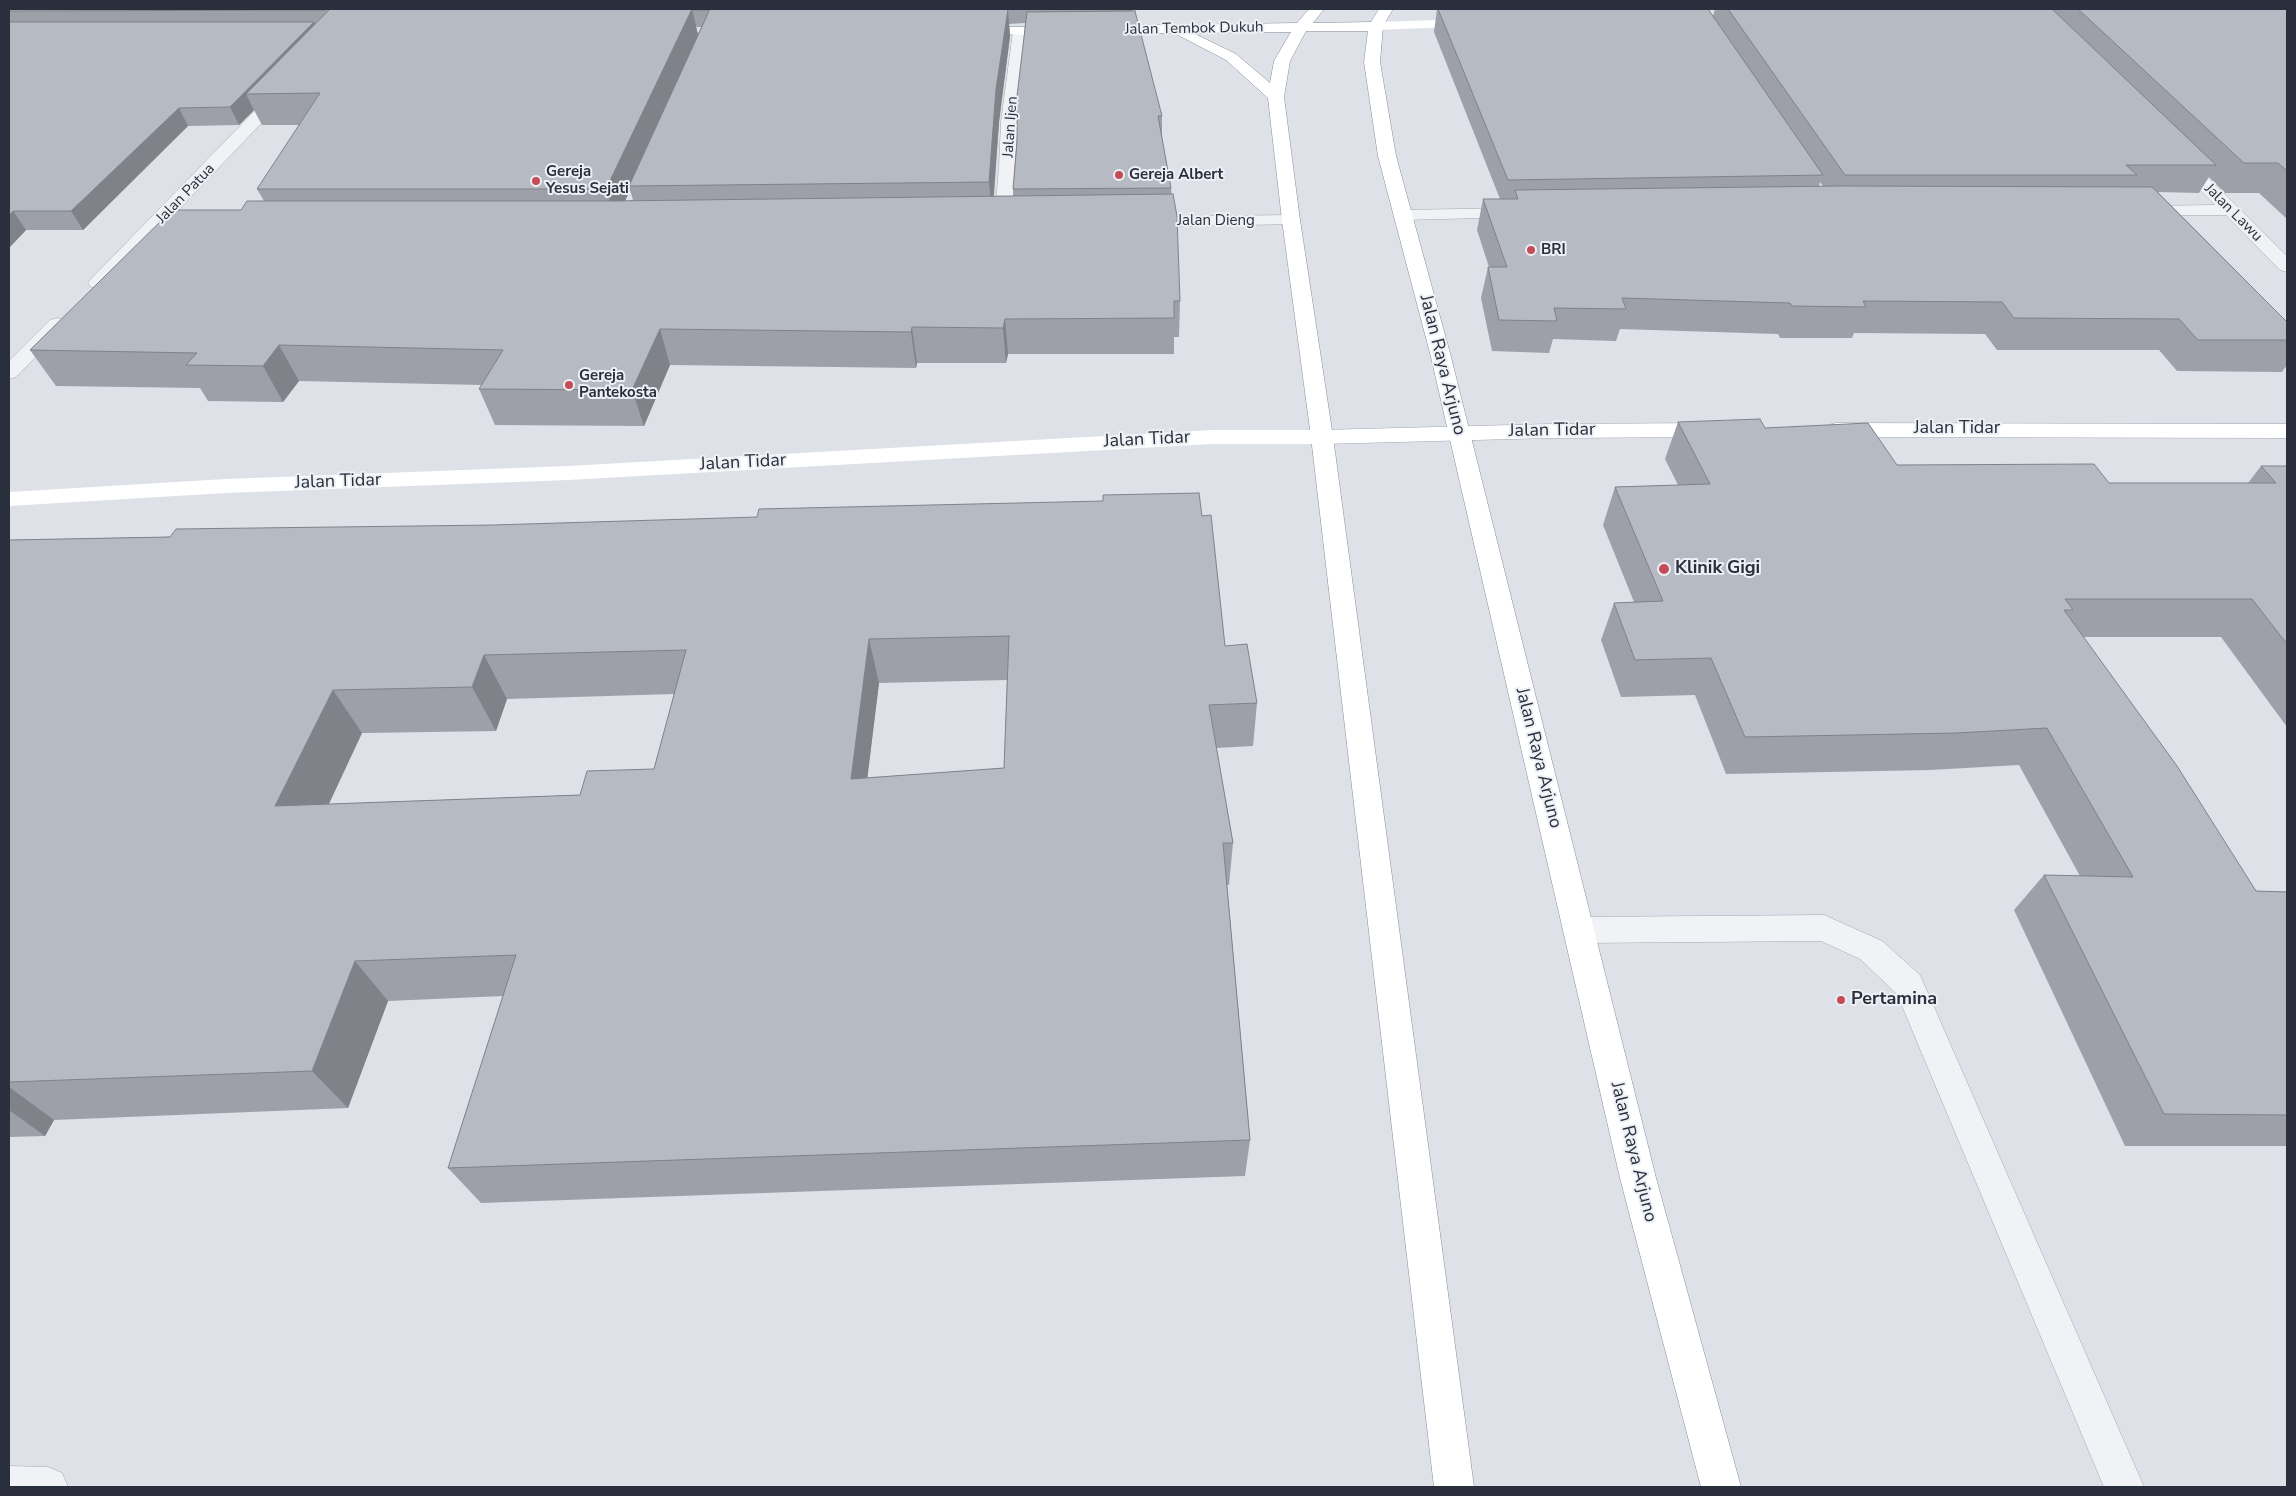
<!DOCTYPE html>
<html>
<head>
<meta charset="utf-8">
<style>
  body { margin:0 }
  #map { position:relative; width:2296px; height:1496px; overflow:hidden; background:#dee1e7; font-family:"Nunito Sans",sans-serif }
  canvas { display:block }
  .frame { position:absolute; inset:0; border:10px solid #292f3c; pointer-events:none }
</style>
</head>
<body>
<div id="map">
<canvas width="2296" height="1496"></canvas>
<div class="frame"></div>
</div>
<script>
const ctx = document.querySelector('canvas').getContext('2d');
ctx.lineJoin = 'round';
function poly(rows) {
  const path = new Path2D();
  for (const r of rows) {
    path.moveTo(r[0], r[1]);
    for (let i = 2; i < r.length; i += 2) path.lineTo(r[i], r[i + 1]);
  }
  return path;
}
function stroke(path, color, width, dash) {
  ctx.strokeStyle = color;
  ctx.lineWidth = width;
  ctx.lineCap = dash ? 'butt' : 'round';
  ctx.setLineDash(dash || []);
  ctx.stroke(path);
}
function paint(path, color) {
  ctx.fillStyle = color;
  ctx.fill(path, 'evenodd');
}
function drawText(font, color, halo, rows, align = 'center') {
  ctx.font = font + ' "Nunito Sans",sans-serif';
  ctx.lineWidth = 4;
  ctx.setLineDash([]);
  ctx.textBaseline = 'middle';
  ctx.strokeStyle = halo;
  ctx.fillStyle = color;
  for (const [text, x, y, turn = 0] of rows) {
    ctx.save();
    ctx.translate(x, y);
    ctx.rotate((+turn || 0) * Math.PI / 180);
    ctx.textAlign = isNaN(turn) ? turn : align;
    if (halo) ctx.strokeText(text, 0, 0);
    ctx.fillText(text, 0, 0);
    ctx.restore();
  }
}
const lane = poly([
  [1824,915,1882,941,1920,975,2144,1487,2104,1487,1897,994,1860,959,1821,941,1579,943,1568,939,1564,930,1568,921,1579,917,1824,915]
]);
const street = poly([
  [1020,27,1027,31,1017,122,1017,168,1012,223,1009,227,1003,228,997,227,994,223,999,168,1001,122,1013,31,1020,27],
  [283,86,289,88,291,91,289,94,105,287,98,289,91,287,88,283,91,279,277,88,283,86],
  [2178,153,2184,154,2287,256,2287,272,2280,270,2226,215,2133,215,2130,211,2133,207,2139,206,2215,205,2172,162,2169,158,2172,154,2178,153],
  [1516,208,1522,209,1525,213,1522,217,1403,220,1397,219,1394,215,1397,211,1403,210,1516,208],
  [1291,215,1297,216,1300,220,1297,224,1141,227,1135,226,1132,222,1135,218,1141,217,1291,215],
  [57,318,64,320,67,324,64,328,16,377,9,379,9,361,50,320,57,318],
  [9,1466,48,1467,62,1473,68,1487,9,1487,9,1466]
]);
const primary = poly([
  [1713,423,1721,425,1724,430,1721,435,1713,437,1551,438,1322,444,1314,442,1311,437,1314,432,1322,430,1551,424,1713,423],
  [1836,423,2287,424,2287,438,1836,437,1828,435,1825,430,1828,425,1836,423]
]);
const highway = poly([
  [1309,9,1324,9,1313,23,1371,22,1379,9,1393,9,1383,26,1380,62,1396,156,1451,357,1656,1178,1741,1487,1701,1487,1620,1178,1431,357,1378,156,1364,62,1368,31,1306,31,1290,61,1284,97,1300,220,1333,437,1474,1487,1434,1487,1311,437,1282,220,1268,98,1226,60,1174,33,1103,34,1096,30,1103,26,1297,23,1309,9],
  [1291,32,1274,61,1270,83,1236,54,1193,33,1291,32],
  [973,27,1062,27,1069,31,1062,35,968,34,966,31,968,28,973,27]
]);
stroke(lane, '#a4a8b0', 1);
stroke(street, '#a4a8b0', 1);
stroke(primary, '#9fa5b1', 1);
stroke(highway, '#878e9c', 1);
paint(lane, '#f1f2f5');
paint(street, '#f1f2f5');
paint(poly([
  [1473,19,1478,20,1480,23,1478,26,1376,30,1369,26,1376,22,1473,19],
  [1212,430,1322,430,1330,432,1333,437,1330,442,1322,444,1212,444,568,480,226,493,9,506,9,492,226,479,568,466,1212,430]
]), '#fff');
paint(primary, '#fff');
paint(highway, '#fff');
paint(poly([
  [9,9,1132,9,1162,116,1162,138,1171,188,1180,301,1179,337,1174,337,1174,354,1008,354,1006,363,917,363,916,368,670,365,644,426,495,425,479,389,482,385,299,381,283,402,208,401,200,388,56,386,30,350,241,210,264,201,257,189,299,125,262,125,254,110,239,125,188,126,83,230,26,230,9,248],
  [1025,23,1013,189,1013,196,994,196,999,122,1010,36,1009,24],
  [696,27,701,27,698,34],
  [630,190,633,200,625,201],
  [1437,9,2287,9,2287,219,2259,193,2225,193,2209,177,2199,193,2158,192,2287,322,2287,365,2282,372,2177,371,2159,350,1997,350,1985,334,1854,333,1852,338,1780,338,1778,334,1620,329,1616,341,1553,339,1549,353,1492,351,1481,298,1488,267,1489,267,1477,230,1483,199,1500,199,1434,32],
  [1708,9,1715,9,1713,16],
  [1820,182,1823,186,1819,186],
  [1678,422,1765,428,1897,465,2109,483,2248,483,2261,466,2287,466,2287,727,2221,637,2083,637,2256,891,2287,892,2287,1146,2125,1146,2014,910,2044,875,2080,876,2019,765,1930,770,1726,774,1695,695,1621,697,1601,640,1614,603,1634,602,1603,525,1615,487,1678,485,1665,459],
  [1202,516,1225,646,1257,703,1253,746,1216,748,1233,843,1229,885,1227,885,1250,1140,1245,1176,481,1203,448,1168,503,996,388,1001,348,1108,54,1120,45,1136,9,1137,9,540],
  [1007,680,1004,768,867,778,879,683],
  [674,694,654,769,580,795,328,804,362,733,496,731,507,699]
]), '#9da0a8');
paint(poly([
  [692,9,699,39,629,186,630,190,616,221,606,189],
  [1008,9,1010,36,999,122,992,216,989,182,996,89],
  [314,22,322,39,246,94,254,110,239,125,230,107],
  [179,108,188,126,83,230,71,211],
  [13,211,26,230,9,248,9,216],
  [1005,319,1008,354,1006,363,1003,328],
  [912,327,917,363,916,368,911,332],
  [660,329,670,365,644,426,632,390],
  [279,345,299,381,283,402,263,366],
  [869,639,879,683,862,822,851,779],
  [484,655,507,699,496,731,472,687],
  [333,690,362,733,308,849,275,806],
  [355,961,388,1001,348,1108,312,1071],
  [9,1087,54,1120,45,1136,9,1110]
]), '#7f8288');
const building = poly([
  [9,9,327,9,326,10,9,11,9,9],
  [330,9,692,9,606,189,257,189,320,93,246,94,330,9],
  [347,9,710,9,709,10,692,10,692,9,347,9],
  [710,9,1008,9,996,89,989,182,629,186,710,9],
  [1438,9,1708,9,1823,175,1508,180,1438,9],
  [1728,9,2052,9,2216,165,2126,165,2137,175,1845,175,1728,9],
  [2078,9,2287,9,2287,171,2278,163,2244,163,2078,9],
  [1135,11,1162,116,1158,116,1171,188,1013,189,1017,142,1017,96,1027,12,1135,11],
  [9,22,314,22,230,107,179,108,71,211,13,211,9,216,9,22],
  [1840,186,2152,187,2287,322,2287,340,2198,340,2179,319,2014,318,2002,302,1863,301,1866,307,1792,306,1790,303,1622,298,1626,309,1554,308,1557,321,1499,320,1488,267,1507,267,1483,199,1518,199,1515,190,1840,186],
  [1173,194,1177,216,1180,301,1174,301,1174,318,1005,319,1003,328,912,327,911,332,660,329,632,390,479,389,503,350,279,345,263,366,186,365,197,353,30,350,172,210,241,210,247,201,613,201,1173,194],
  [1760,419,1765,428,1868,423,1897,465,2094,464,2109,483,2276,483,2261,466,2287,466,2287,644,2252,599,2065,599,2073,610,2064,610,2177,766,2256,891,2287,892,2287,1115,2164,1114,2044,875,2133,877,2047,728,1956,733,1745,737,1711,658,1635,660,1614,603,1663,601,1615,487,1710,484,1678,422,1760,419],
  [1199,493,1202,516,1211,515,1225,646,1247,644,1257,703,1209,705,1233,843,1223,843,1250,1140,448,1168,516,955,355,961,312,1071,9,1082,9,540,170,537,176,529,493,525,757,517,759,509,1103,501,1103,495,1199,493],
  [1009,636,1004,768,851,779,869,639,1009,636],
  [686,650,654,769,587,771,580,795,275,806,333,690,472,687,484,655,686,650]
]);
paint(building, '#b6bac3');
stroke(building, '#7f8288', 1);
for (const [x, y, r, color] of [
  [1119,175,5,"#c34c57"],
  [536,181,5,"#c34c57"],
  [1531,250,5,"#c34c57"],
  [569,385,5,"#c34c57"],
  [1664,569,6,"#c34c57"],
  [1841,1000,5,"#c34c57"]
]) {
  const dot = new Path2D();
  dot.arc(x, y, r, 0, 2 * Math.PI);
  ctx.fillStyle = color;
  ctx.fill(dot);
  stroke(dot, '#edf0f4', 2);
}
drawText('15px', '#292f3c', '#edf0f4', [
  ["Jalan Tembok Dukuh",1194,29,-1],
  ["Jalan Ijen",1011,127,-86],
  ["Jalan Patua",186,194,-46],
  ["Jalan Lawu",2233,213,45],
  ["Jalan Dieng",1216,221]
]);
drawText('bold 15px', '#292f3c', '#edf0f4', [
  ["Gereja",546,172],
  ["Yesus Sejati",546,189],
  ["Gereja Albert",1129,175],
  ["BRI",1541,250],
  ["Gereja",579,376],
  ["Pantekosta",579,393]
], 'left');
drawText('18px', '#292f3c', '#edf0f4', [
  ["Jalan Raya Arjuno",1442,365,76],
  ["Jalan Tidar",1957,429],
  ["Jalan Tidar",1552,431,-1],
  ["Jalan Tidar",1147,440,-3],
  ["Jalan Tidar",743,463,-3],
  ["Jalan Tidar",338,482,-2],
  ["Jalan Raya Arjuno",1538,758,76],
  ["Jalan Raya Arjuno",1633,1152,76]
]);
drawText('bold 18px', '#292f3c', '#edf0f4', [
  ["Klinik Gigi",1675,569],
  ["Pertamina",1851,1000]
], 'left');
</script>
</body>
</html>
